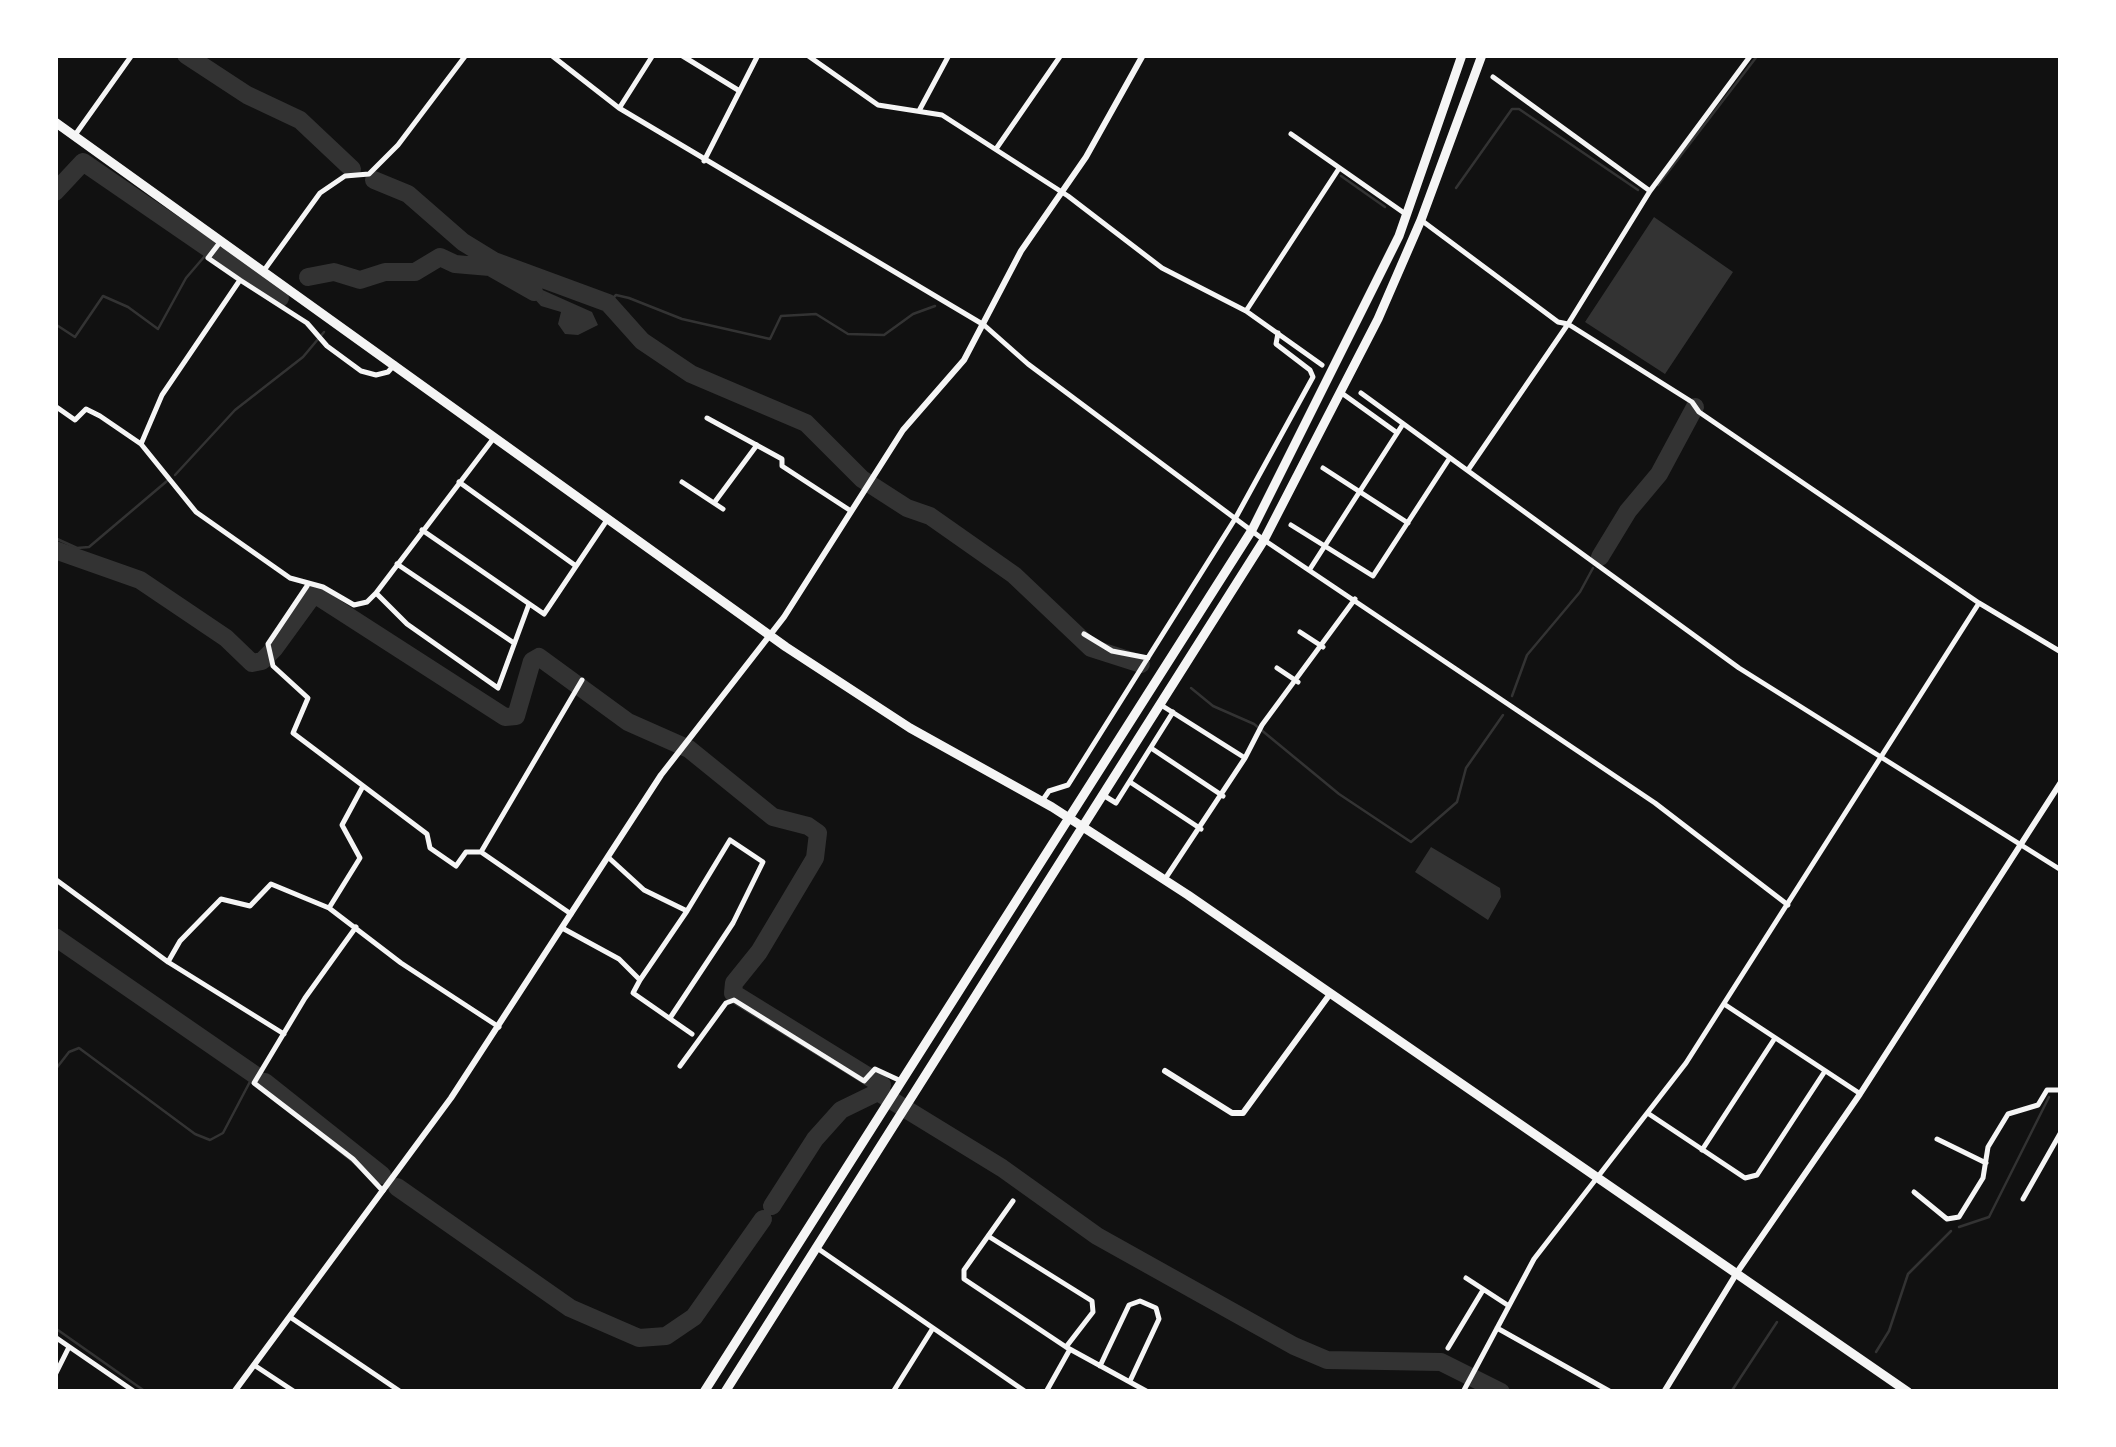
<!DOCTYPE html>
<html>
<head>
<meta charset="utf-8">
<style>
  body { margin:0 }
  #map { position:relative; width:2116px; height:1447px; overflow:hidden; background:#111; font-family:"Fira Sans Condensed",sans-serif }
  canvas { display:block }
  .frame { position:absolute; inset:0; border:58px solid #fff; pointer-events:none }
</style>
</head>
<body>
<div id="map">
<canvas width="2116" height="1447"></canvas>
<div class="frame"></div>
</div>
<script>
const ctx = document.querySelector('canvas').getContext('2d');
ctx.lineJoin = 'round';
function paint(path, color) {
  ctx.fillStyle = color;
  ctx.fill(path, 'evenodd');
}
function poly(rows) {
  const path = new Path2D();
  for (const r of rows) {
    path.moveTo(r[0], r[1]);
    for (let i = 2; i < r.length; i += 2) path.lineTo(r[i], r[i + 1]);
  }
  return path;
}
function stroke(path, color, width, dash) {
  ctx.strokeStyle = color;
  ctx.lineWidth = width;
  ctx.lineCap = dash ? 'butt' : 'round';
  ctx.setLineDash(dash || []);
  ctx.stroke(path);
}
paint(poly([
  [1654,217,1733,272,1665,374,1585,322],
  [538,288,592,312,598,325,578,335,565,334,558,324,561,312,541,306,531,295],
  [1431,847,1500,888,1501,897,1488,920,1415,872]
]), '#333');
stroke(poly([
  [1341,176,1385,207],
  [1658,185,1758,55],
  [1456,188,1512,109,1519,109,1638,190],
  [608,303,616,295,629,298,682,319,770,339,781,316,816,314,848,334,884,335,913,314,935,306],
  [55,324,75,337,103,296,128,307,158,329,186,278,210,250],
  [175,475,235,410,303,357,324,332],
  [55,538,77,548,89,547,167,481],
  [1191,688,1213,706,1254,724,1339,794,1411,842,1457,802,1466,768,1503,715],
  [1512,696,1527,655,1580,592,1593,568],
  [55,1070,69,1052,79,1048,195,1134,210,1140,223,1133,254,1074],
  [1959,1227,1989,1217,2049,1097],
  [55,1328,146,1392],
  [1876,1352,1889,1331,1908,1274,1951,1231],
  [1731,1392,1777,1322]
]), '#333', 2.5);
stroke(poly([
  [186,55,247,95,300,120,352,169],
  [374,180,408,194,463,242,494,261,608,303,642,341,691,374,806,423,862,479,907,508,930,516,1014,575,1091,648,1141,664],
  [55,192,83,162,211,250],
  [220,256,280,298],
  [308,277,334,272,360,280,385,272,415,272,440,257,455,264,490,267,534,292],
  [55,550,140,580,226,638,252,663,262,661,274,649,314,594,505,717,516,716,532,661,539,657,628,722,689,749,773,817,808,826,818,833,815,858,759,952,734,983,733,993,882,1085,878,1092],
  [1600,557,1628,511,1659,474,1695,407],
  [55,937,255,1075],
  [265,1082,382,1175],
  [878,1092,1002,1168,1097,1236,1294,1346,1327,1360,1441,1362,1501,1392],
  [397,1187,570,1308,639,1338,666,1336,694,1317,763,1219],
  [772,1206,815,1139,841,1110,878,1092]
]), '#333', 18);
stroke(poly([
  [551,55,619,108,984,325,1028,364,1264,540,1655,803,1788,905],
  [681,55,738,90],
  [807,55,878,105,942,115,1068,196,1162,268,1246,311,1322,365],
  [1493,77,1650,191],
  [620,107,653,55],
  [920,109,949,55],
  [1291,134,1407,215],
  [75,135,132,55],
  [996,149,1061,55],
  [704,161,758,55],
  [1421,220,1558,322,1568,324,1692,402,1699,412,1979,603,2061,652],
  [265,269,320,193,345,176,369,174,398,145,466,55],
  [240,280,307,323,327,346,361,371,376,375,388,372,395,364],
  [1246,311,1338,170],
  [1361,393,1739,668,2061,870],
  [1343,394,1396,432],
  [55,406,75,420,86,409,100,416,141,444,196,512,290,578,323,587,354,605,367,602,376,593,493,439],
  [707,418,782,459,782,466,851,511],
  [141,444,162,395,240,280,208,258,221,241],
  [1323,468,1408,523],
  [1468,470,1568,324,1650,191,1751,55],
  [459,482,576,566],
  [682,482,723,509],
  [714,503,757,445],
  [1291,525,1373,576,1449,459],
  [422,530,544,614,607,520],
  [397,564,514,643],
  [1310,569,1403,424],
  [307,586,268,644,273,666,308,698,293,733,427,834,430,848,456,866,466,852,481,852,571,914],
  [376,593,407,624,498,688,529,604],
  [1300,632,1323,647],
  [1084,634,1112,651,1148,658],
  [1277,668,1298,682],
  [1161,705,1245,758,1165,879],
  [1151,748,1223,796],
  [1245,758,1262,725,1355,599],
  [1130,782,1201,829],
  [1103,795,1116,803,1173,712],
  [1042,801,1049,791,1068,785,1235,519,1313,377,1310,370,1276,344,1278,333],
  [481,852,582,680],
  [609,858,644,890,687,911,730,840,763,862,733,923,670,1018],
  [55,879,168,962,284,1034],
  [329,908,360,858,342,825,362,788],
  [356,927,305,998,254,1083,353,1159,383,1191],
  [564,929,619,959,640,980,633,993,692,1034],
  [168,962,180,941,221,899,250,906,271,884,329,908,401,963,499,1027],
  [640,980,687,911],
  [1724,1004,1859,1093],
  [680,1066,726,1003,734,1000,864,1081,875,1069,901,1081],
  [1649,1114,1745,1178,1757,1175,1825,1071],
  [1937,1139,1986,1163],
  [1702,1150,1775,1038],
  [1914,1192,1947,1219,1959,1217,1983,1178,1988,1147,2008,1114,2038,1105,2047,1090,2061,1090],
  [2023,1199,2061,1132],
  [1013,1201,964,1270,964,1279,1066,1347,1148,1392],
  [988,1236,1092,1301,1093,1312,1066,1347],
  [817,1248,1026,1392],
  [1466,1278,1509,1306],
  [290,1317,401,1392],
  [1497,1328,1611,1392],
  [55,1337,135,1392],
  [1448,1348,1483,1290],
  [254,1365,295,1392],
  [1100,1366,1129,1305,1140,1301,1156,1308,1159,1319,1130,1381],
  [55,1375,69,1347],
  [893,1392,933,1328],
  [1046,1392,1069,1351],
  [1463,1392,1534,1259,1686,1063,1979,603]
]), '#f5f5f5', 5);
stroke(poly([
  [1165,1071,1232,1113,1243,1113,1330,994],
  [234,1392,451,1098,661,775,784,617,903,430,964,360,1021,251,1086,157,1143,55],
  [1664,1392,1738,1271,1860,1094,2061,782]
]), '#f5f5f5', 6);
stroke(poly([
  [55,122,786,647,910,728,1052,807,1188,895,1908,1392],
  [704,1392,1252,530,1399,236,1462,55],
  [725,1392,1264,540,1378,319,1421,220,1482,55]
]), '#f5f5f5', 9);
</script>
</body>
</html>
